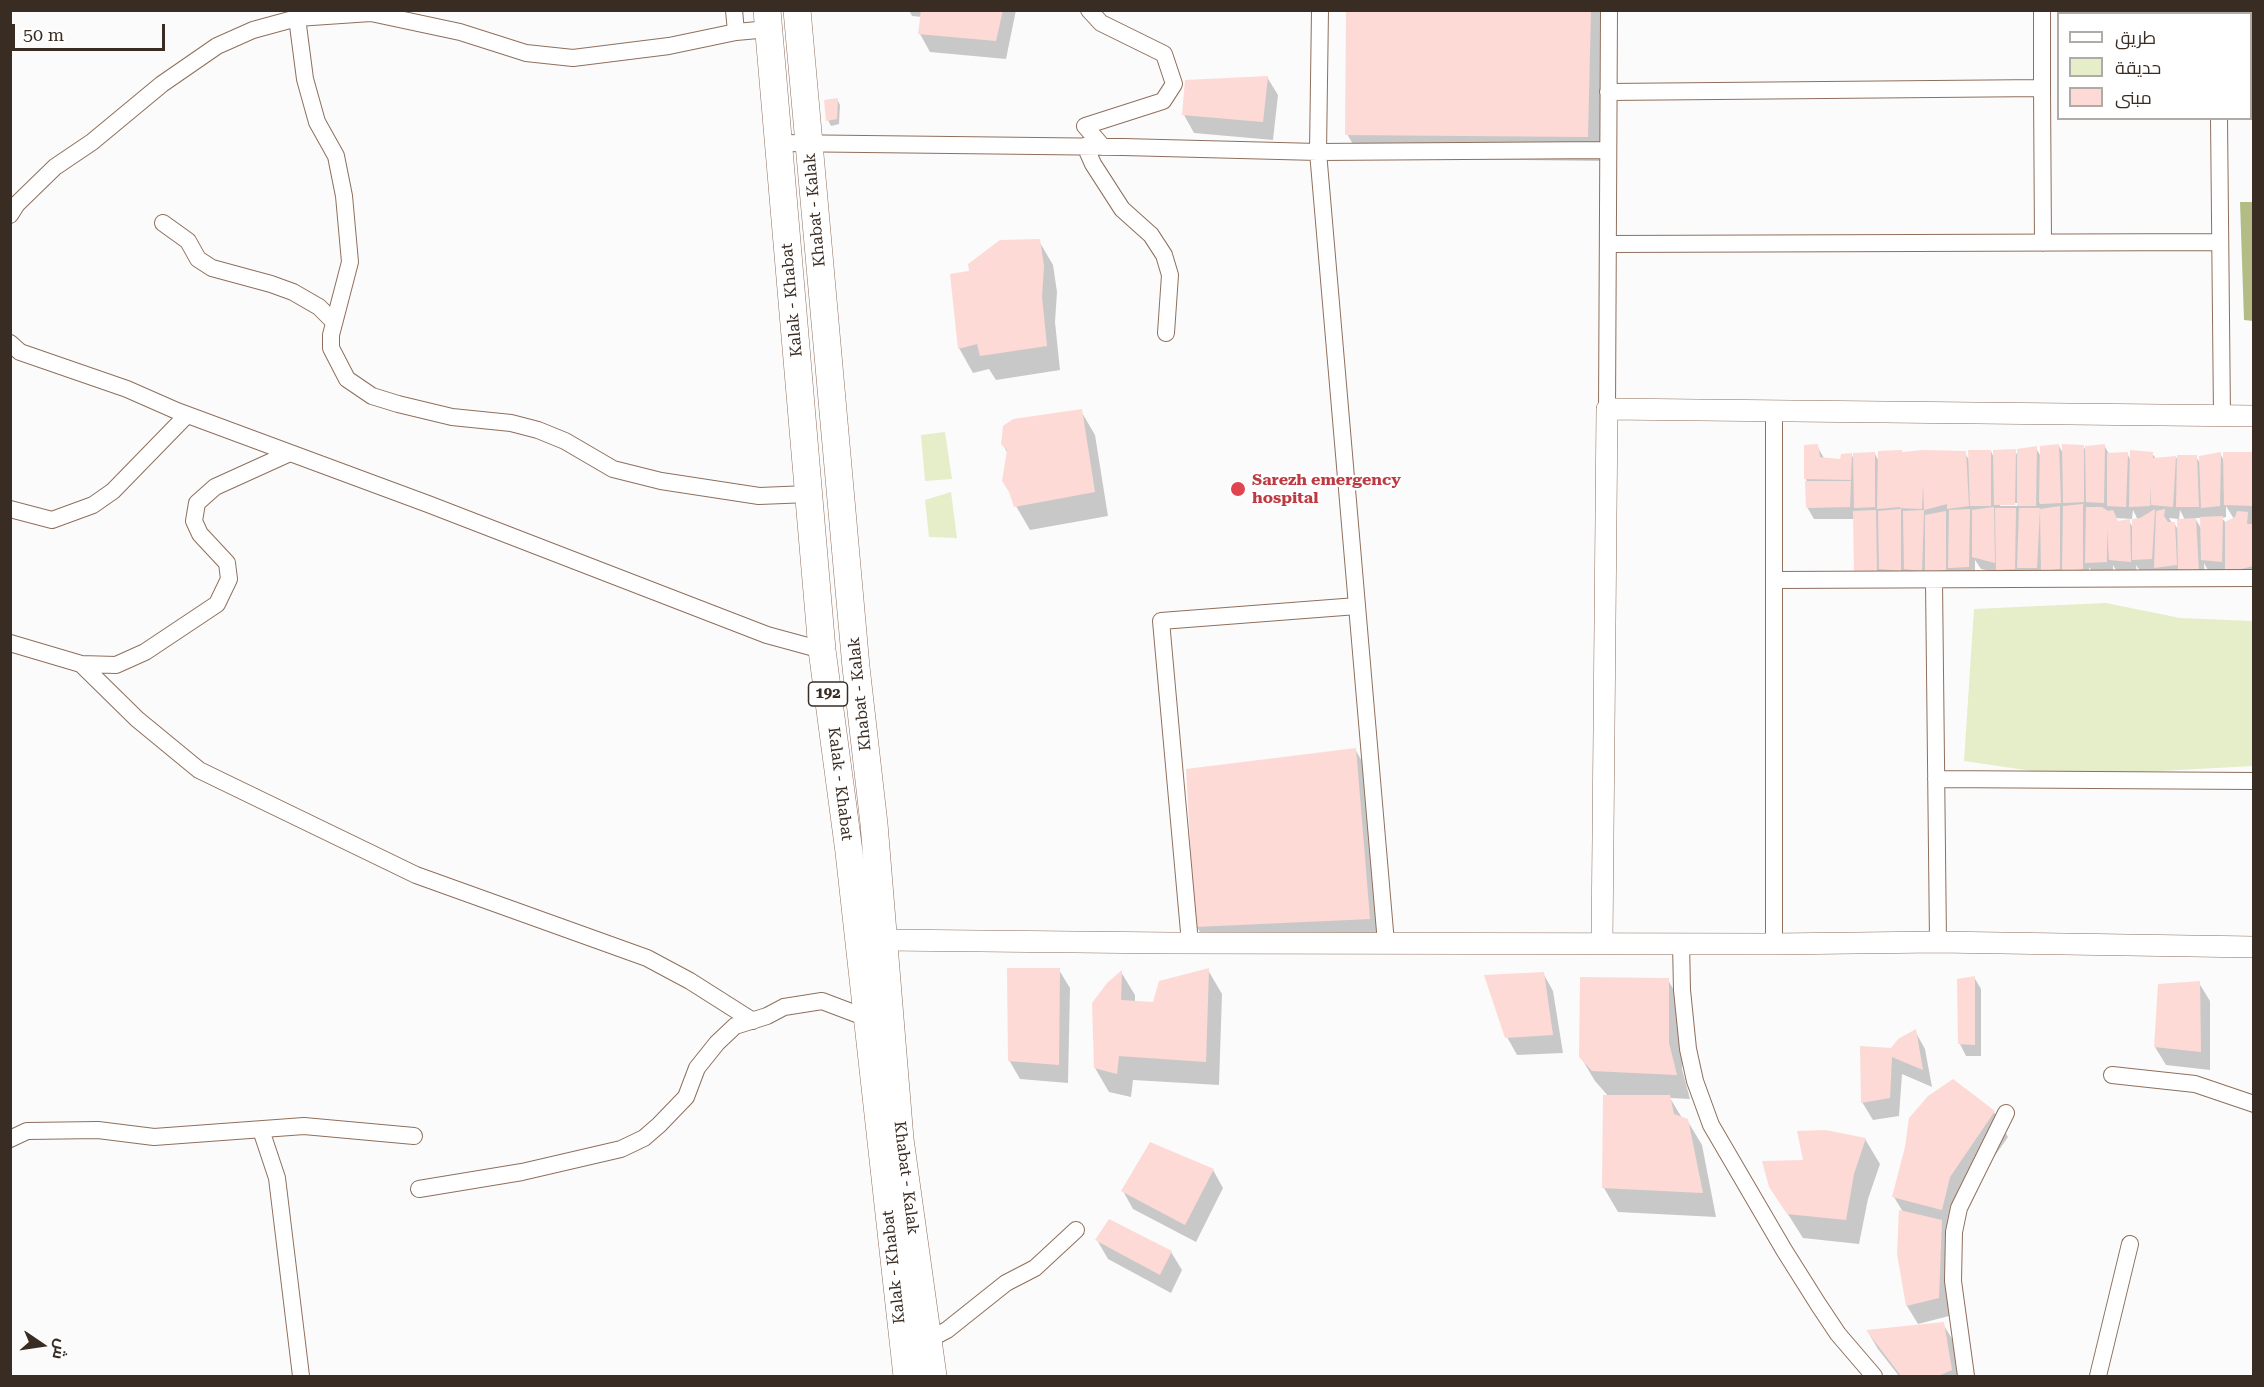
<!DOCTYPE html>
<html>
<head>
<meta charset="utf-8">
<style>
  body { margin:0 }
  #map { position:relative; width:2264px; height:1387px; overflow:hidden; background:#fbfbfb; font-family:"Roboto Serif",Cairo,serif }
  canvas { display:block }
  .frame { position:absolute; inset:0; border:12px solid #392c23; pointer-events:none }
  .legend { position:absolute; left:2057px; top:12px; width:195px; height:108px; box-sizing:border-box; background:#fff; border:2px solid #b0aba7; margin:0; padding:8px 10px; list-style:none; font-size:18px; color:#392c23 }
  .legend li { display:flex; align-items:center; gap:12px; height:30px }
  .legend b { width:30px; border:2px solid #b0aba7 }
  .north { position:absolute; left:12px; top:1315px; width:60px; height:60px; -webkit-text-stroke:4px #fff; paint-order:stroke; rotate:103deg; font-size:16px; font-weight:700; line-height:24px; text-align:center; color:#392c23 }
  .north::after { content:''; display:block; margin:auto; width:21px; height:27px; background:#392c23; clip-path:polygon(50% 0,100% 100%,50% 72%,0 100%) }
  .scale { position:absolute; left:12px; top:24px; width:153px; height:27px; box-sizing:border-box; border:3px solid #392c23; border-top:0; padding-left:8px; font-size:18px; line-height:21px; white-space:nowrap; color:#392c23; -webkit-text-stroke:4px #fff; paint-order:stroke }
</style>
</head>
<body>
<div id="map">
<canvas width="2264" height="1387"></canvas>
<div class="frame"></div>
<ul class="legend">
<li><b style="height:8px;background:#fff"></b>طريق</li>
<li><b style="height:16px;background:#e6edc9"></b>حديقة</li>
<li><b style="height:16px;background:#fddad5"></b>مبنى</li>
</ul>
<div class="north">ش</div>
<div class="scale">50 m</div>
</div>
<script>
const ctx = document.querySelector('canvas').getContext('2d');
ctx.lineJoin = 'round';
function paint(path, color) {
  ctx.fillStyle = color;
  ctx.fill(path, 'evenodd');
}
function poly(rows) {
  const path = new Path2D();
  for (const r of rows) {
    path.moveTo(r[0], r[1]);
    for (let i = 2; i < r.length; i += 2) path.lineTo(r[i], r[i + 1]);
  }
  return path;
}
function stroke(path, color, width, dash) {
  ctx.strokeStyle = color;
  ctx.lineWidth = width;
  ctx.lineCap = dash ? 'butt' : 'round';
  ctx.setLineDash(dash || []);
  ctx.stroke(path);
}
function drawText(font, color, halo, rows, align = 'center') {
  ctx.font = font + ' "Roboto Serif",serif';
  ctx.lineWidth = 4.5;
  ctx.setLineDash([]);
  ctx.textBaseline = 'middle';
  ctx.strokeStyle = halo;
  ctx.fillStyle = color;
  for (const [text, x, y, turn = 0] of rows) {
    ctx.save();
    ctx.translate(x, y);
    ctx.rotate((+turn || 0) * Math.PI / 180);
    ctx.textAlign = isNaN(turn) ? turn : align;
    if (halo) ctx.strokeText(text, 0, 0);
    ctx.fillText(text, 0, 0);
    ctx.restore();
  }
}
paint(poly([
  [945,432,952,479,925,481,921,435],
  [951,492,957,538,929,537,925,500],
  [2106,603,2180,618,2253,621,2253,766,2067,776,1964,761,1974,609]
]), '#e6edc9');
paint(poly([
  [2240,202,2253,202,2253,321,2244,320]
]), '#b3bc85');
paint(poly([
  [909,10,1016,10,1006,59,930,52,920,34,922,17,912,16],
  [1347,10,1605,10,1602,161,1361,158,1347,134],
  [1267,77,1278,95,1273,140,1194,133,1184,115],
  [837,99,840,105,839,124,831,126,828,120],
  [1039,241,1053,265,1057,292,1055,322,1060,370,996,380,989,369,973,373,959,348],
  [1081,411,1095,435,1108,516,1030,530,1016,506,1008,454,1002,443],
  [2104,445,2109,454,2127,453,2131,461,2152,453,2156,459,2196,457,2201,464,2220,453,2224,461,2224,454,2254,453,2254,579,2209,572,2204,563,2205,583,2140,571,2136,565,2137,574,2117,572,2113,565,2113,574,2094,574,2089,567,2089,581,2000,573,1981,569,1975,560,1975,579,1863,586,1854,519,1814,519,1807,507,1808,483,1805,478,1817,446,1824,458,1842,460,1851,454,1855,461,1875,454,1879,462,1902,453,1965,453,1969,460,1991,451,1994,458,2015,451,2019,458,2036,448,2041,457,2059,446,2064,455,2083,446,2087,452],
  [2000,503,2022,503,2022,506,2000,506],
  [2226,506,2234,519,2226,523,2222,518,2226,517],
  [2133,510,2138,520,2133,528,2129,521,2118,523,2115,518,2132,519],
  [2180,510,2185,520,2179,520],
  [2169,518,2179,519,2179,531,2174,523,2172,523],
  [2195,518,2202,518,2202,530],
  [1355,749,1369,774,1383,943,1211,951,1197,927],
  [1059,970,1070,988,1068,1083,1020,1079,1009,1060],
  [1208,970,1222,994,1219,1085,1133,1080,1131,1097,1109,1092,1095,1068,1121,972,1135,995,1135,1002,1154,1003],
  [1543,973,1553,991,1563,1053,1517,1055,1507,1037],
  [1974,977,1981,989,1981,1056,1966,1056,1960,1044],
  [1668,980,1682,1004,1682,1069,1690,1099,1670,1098,1682,1118,1687,1120,1702,1145,1716,1217,1618,1212,1604,1188,1609,1097,1595,1081,1580,1056],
  [2199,983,2210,1001,2210,1070,2166,1065,2155,1047],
  [1915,1031,1925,1049,1932,1087,1902,1074,1899,1116,1873,1120,1862,1102,1892,1049],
  [1994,1112,2008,1137,1963,1201,1951,1239,1949,1316,1918,1324,1907,1306,1903,1212,1894,1197],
  [1865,1139,1880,1164,1868,1199,1859,1244,1803,1238,1770,1186,1804,1162],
  [1213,1170,1223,1188,1196,1242,1133,1209,1123,1191],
  [1097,1240,1171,1252,1182,1270,1171,1293,1108,1259],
  [1943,1324,1954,1342,1959,1376,1899,1376,1878,1349,1868,1332]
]), '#0003');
paint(poly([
  [921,10,1003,10,996,41,918,34],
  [1346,10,1591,10,1588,137,1345,135],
  [1268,76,1263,122,1182,115,1185,80],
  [838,98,837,119,826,121,824,100],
  [1040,239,1044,266,1042,297,1047,346,980,356,977,344,958,349,950,274,969,271,968,264,1000,240],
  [1082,409,1095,492,1014,507,1009,492,1002,481,1007,450,1001,444,1003,426,1013,419],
  [1818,444,1820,457,1840,459,1841,454,1852,453,1851,480,1804,479,1804,445],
  [2059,444,2061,503,2040,504,2039,502,2040,446],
  [2062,444,2084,445,2084,502,2063,503],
  [2105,444,2104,503,2086,502,2085,446],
  [2037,446,2036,506,2017,506,2017,449],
  [2016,449,2015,505,1994,505,1993,450],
  [1902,450,1902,452,1924,450,1966,451,1969,506,1947,509,1947,504,1924,510,1923,484,1922,509,1900,508,1900,501,1900,507,1877,509,1878,451],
  [1968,450,1991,450,1991,506,1970,506],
  [2130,450,2153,452,2153,458,2176,456,2173,507,2151,505,2151,484,2150,506,2129,507],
  [1875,452,1875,507,1854,508,1853,453],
  [2128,452,2126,507,2107,506,2107,453],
  [2221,452,2220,506,2201,508,2199,456],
  [2223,452,2253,452,2253,506,2224,505],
  [2177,455,2197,455,2199,507,2176,507],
  [1805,481,1851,481,1850,507,1806,508],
  [2083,504,2083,569,2062,572,2063,506],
  [2060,506,2060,569,2041,571,2040,509],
  [1994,507,1995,563,1972,557,1972,510],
  [2086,507,2102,507,2108,511,2113,510,2118,521,2130,519,2131,562,2109,560,2107,529,2107,562,2085,563],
  [1995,508,2016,508,2015,569,1996,570],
  [2019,508,2040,508,2037,568,2017,568],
  [1901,509,1901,571,1879,569,1878,511],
  [1970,509,1969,567,1948,568,1949,510],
  [2155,509,2152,559,2132,560,2132,519,2140,518],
  [2165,509,2164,516,2168,522,2175,522,2177,565,2154,568,2156,511],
  [1876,510,1877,572,1854,575,1853,511],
  [1924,510,1922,571,1904,569,1903,511],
  [1946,511,1946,570,1925,572,1925,515],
  [2237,511,2248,512,2247,524,2253,524,2253,566,2225,573,2225,522,2235,517],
  [2223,516,2222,562,2201,560,2200,517],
  [2196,518,2199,572,2178,569,2177,519],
  [1356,748,1370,919,1195,927,1186,769],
  [1007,968,1060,968,1059,1065,1008,1061],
  [1209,968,1206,1062,1119,1056,1117,1074,1094,1068,1092,1003,1107,983,1122,970,1121,1000,1153,1002,1159,981],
  [1544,972,1553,1035,1505,1038,1484,975],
  [1975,976,1975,1045,1958,1044,1957,979],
  [1580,977,1669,978,1669,1043,1677,1075,1592,1071,1579,1057],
  [2200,981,2201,1052,2154,1047,2158,984],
  [1916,1029,1923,1070,1892,1057,1890,1098,1861,1103,1860,1046,1891,1048,1898,1039],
  [1953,1079,1995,1111,1950,1177,1942,1210,1892,1197,1905,1147,1909,1118,1928,1096],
  [1603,1095,1670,1095,1674,1114,1688,1119,1703,1193,1602,1188],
  [1825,1130,1866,1138,1854,1174,1846,1220,1787,1214,1769,1187,1762,1161,1803,1160,1797,1131],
  [1150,1142,1214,1169,1185,1225,1121,1191],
  [1899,1210,1942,1220,1939,1298,1906,1306,1897,1254],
  [1109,1219,1172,1251,1160,1275,1095,1240],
  [1944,1322,1952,1370,1938,1376,1901,1376,1866,1330]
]), '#fddad5');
const minor = poly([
  [296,10,305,79,317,122,336,156,344,196,350,262,331,335,331,348,347,379,372,396,398,404,452,417,511,423,538,430,565,441,613,469,661,481,759,496,809,494],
  [734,10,736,32],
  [1089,10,1101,23,1164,54,1174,84,1163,101,1085,126,1103,147],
  [1320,10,1318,152,1386,943],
  [2042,10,2042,88],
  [2218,10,2218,14],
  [2250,30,2254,30],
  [1608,92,2042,88,2043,243],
  [2219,118,2222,417],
  [779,143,1123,147,1318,152,1608,150],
  [1085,146,1093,164,1122,209,1151,235,1164,255,1170,275,1166,333],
  [10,215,17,204,55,167,92,142,162,84,217,46,253,30,297,18,371,13,460,32,526,53,573,58,669,46,736,32,769,29],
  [163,223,188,241,198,259,212,268,271,284,293,292,319,307,334,322],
  [1608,244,2219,242],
  [10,343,20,352,127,389,177,411,428,504,767,635,822,650],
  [1607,409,1609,10],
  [10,509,52,520,93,505,113,491,187,415],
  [1774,580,2254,578],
  [1934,581,1938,942],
  [10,643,81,664,137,719,199,770,416,875,647,958,690,981,753,1021],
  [81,664,116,665,145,652,217,604,229,579,227,563,200,534,194,521,197,503,215,487,290,453],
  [1936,779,2254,781],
  [1190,943,1161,621,1357,606],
  [1681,943,1682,990,1688,1049,1695,1081,1711,1125,1784,1250,1818,1304,1838,1334,1874,1376],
  [1774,944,1774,411],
  [2112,1075,2195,1084,2254,1104],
  [261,1130,277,1178,301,1376],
  [10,1139,27,1131,98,1130,154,1137,304,1126,414,1136],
  [419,1189,522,1172,621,1149,644,1138,659,1125,686,1097,697,1068,717,1043,735,1026,767,1016,784,1007,822,1001,867,1018],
  [928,1340,947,1330,1006,1283,1035,1268,1076,1230],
  [1966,1376,1953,1281,1954,1232,1959,1208,2006,1113],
  [2098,1376,2130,1244]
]);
const tertiary = poly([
  [884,940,1171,943,1774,944,1938,942,2254,947],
  [1602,943,1607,409,2254,416]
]);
const primary = poly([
  [767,10,822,650,849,852,907,1376],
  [797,10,856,667,874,824,900,1139,933,1376]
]);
stroke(minor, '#8f6f5c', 18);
stroke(tertiary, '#8f6f5c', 22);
stroke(primary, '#8f6f5c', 28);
stroke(minor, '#fff', 16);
stroke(tertiary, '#fff', 21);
stroke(primary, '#fff', 27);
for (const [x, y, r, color] of [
  [1238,489,8,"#e0444e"]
]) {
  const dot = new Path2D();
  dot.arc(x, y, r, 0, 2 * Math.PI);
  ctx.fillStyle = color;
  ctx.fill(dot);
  stroke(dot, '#fff', 2);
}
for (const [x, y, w] of [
  [828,694,39]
]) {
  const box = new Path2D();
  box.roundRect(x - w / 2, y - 12, w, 24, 4.5);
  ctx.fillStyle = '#fff';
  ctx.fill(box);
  stroke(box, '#392c23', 1.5);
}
drawText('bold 15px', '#392c23', null, [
  ["192",828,694]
]);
drawText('16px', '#392c23', '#fff', [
  ["Khabat - Kalak",815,210,-95],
  ["Kalak - Khabat",792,300,-95],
  ["Khabat - Kalak",860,694,-96],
  ["Kalak - Khabat",840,784,83],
  ["Khabat - Kalak",906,1178,83],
  ["Kalak - Khabat",894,1267,-96]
]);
drawText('bold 16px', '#be3a42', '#fff', [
  ["Sarezh emergency",1252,480],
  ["hospital",1252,498]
], 'left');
</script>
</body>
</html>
